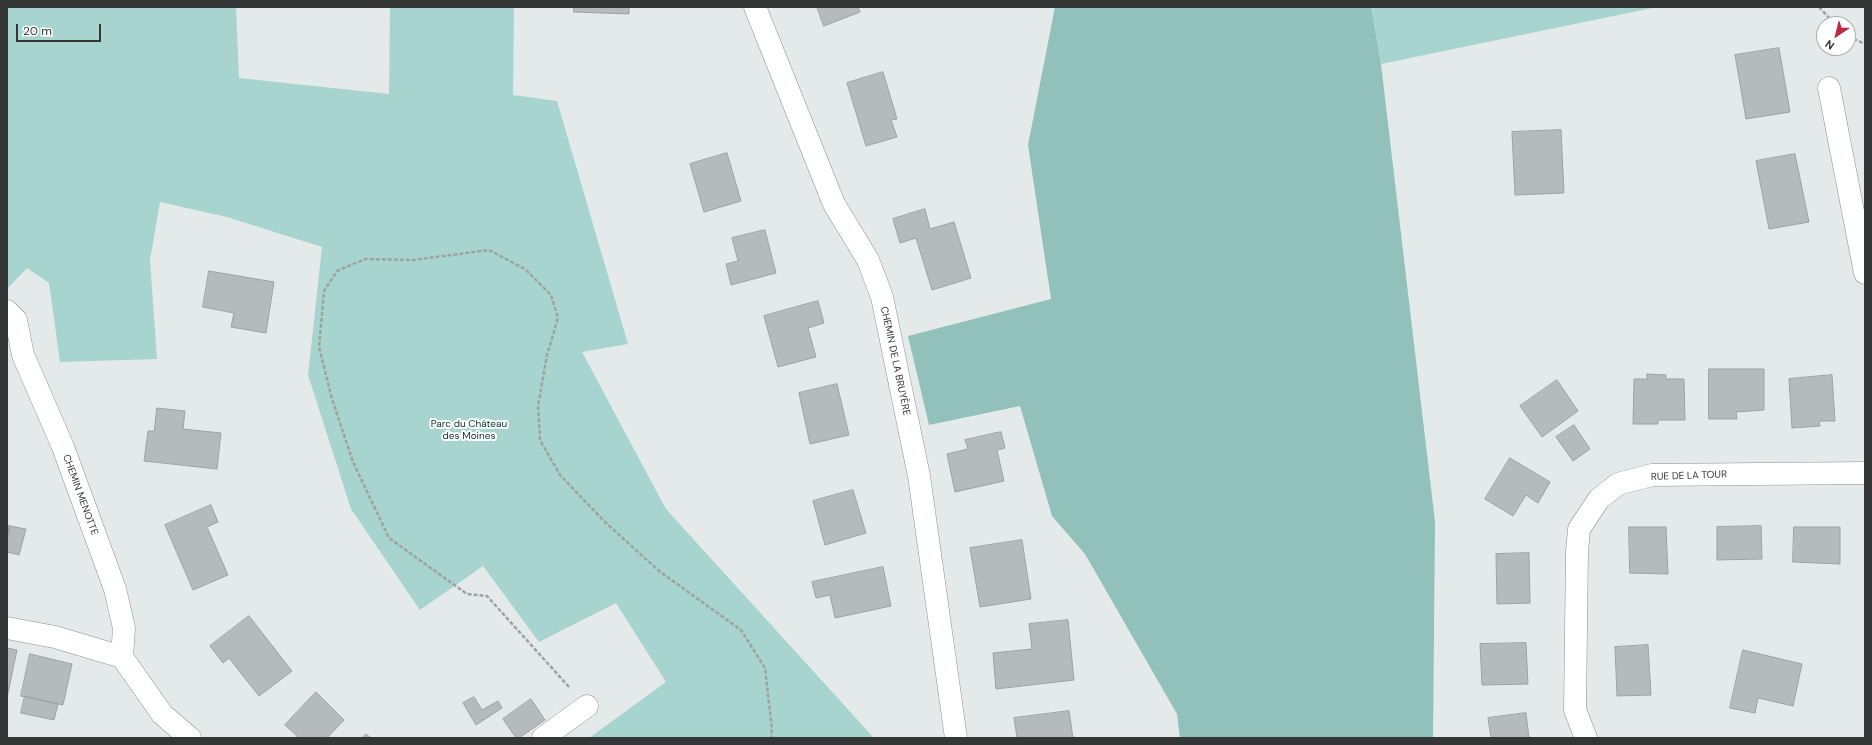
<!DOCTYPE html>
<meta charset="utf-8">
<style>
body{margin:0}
#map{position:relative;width:1872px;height:745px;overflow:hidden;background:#e4eaea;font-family:"DM Sans",sans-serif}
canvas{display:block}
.frame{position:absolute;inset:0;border:8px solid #333635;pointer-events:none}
.north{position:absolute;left:1816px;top:16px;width:40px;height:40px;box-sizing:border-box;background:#fff;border:1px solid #adafae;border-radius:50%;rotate:215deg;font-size:11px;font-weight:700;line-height:16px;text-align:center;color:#333635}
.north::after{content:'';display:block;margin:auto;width:14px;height:18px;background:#bc2b45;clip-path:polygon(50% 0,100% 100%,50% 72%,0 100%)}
.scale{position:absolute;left:16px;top:24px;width:85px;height:18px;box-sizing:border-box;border:2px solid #333635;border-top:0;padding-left:5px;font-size:12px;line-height:14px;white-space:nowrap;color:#333635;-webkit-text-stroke:3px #fff;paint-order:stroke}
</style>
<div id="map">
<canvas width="1872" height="745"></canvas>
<div class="frame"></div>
<div class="north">N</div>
<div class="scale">20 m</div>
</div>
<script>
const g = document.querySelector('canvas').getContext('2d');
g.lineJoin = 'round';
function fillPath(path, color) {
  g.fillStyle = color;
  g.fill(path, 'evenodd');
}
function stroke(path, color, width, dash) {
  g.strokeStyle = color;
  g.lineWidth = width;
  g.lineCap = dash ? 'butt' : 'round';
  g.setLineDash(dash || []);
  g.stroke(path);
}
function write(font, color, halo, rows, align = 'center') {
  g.font = font + ' "DM Sans",sans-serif';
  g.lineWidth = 4;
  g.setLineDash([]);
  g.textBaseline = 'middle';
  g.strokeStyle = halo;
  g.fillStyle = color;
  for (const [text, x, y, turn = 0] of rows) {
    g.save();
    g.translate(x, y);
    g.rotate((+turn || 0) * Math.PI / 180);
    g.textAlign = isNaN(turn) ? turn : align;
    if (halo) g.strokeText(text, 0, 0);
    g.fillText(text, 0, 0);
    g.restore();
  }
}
fillPath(new Path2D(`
 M7 7H236L239 78 389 94 390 7H514L513 95 557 101 628 344 582 352 666 509 874 738H589L666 682 616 603 539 642 483 566 420 610 351 509 308 375 322 247 227 217 160 202 150 260 157 359 60 362 49 283 27 268 7 289Z
 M1371 7H1657L1381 64Z`), '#a7d4ce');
fillPath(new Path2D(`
 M1055 7H1371L1381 64 1435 522 1433 738H1180L1177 714 1085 554 1052 516 1020 406 929 425 908 336 1051 299 1028 145Z`), '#92c0ba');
const building = new Path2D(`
 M574 7H629V14L574 12Z
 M817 7H858L860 12 824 26Z
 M1779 48 1790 112 1746 119 1735 55Z
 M883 72 897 119 891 120 897 137 866 146 847 83Z
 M1561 130 1564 193 1515 195 1512 132Z
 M727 153 741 201 704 212 690 164Z
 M1795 154 1809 222 1769 229 1756 161Z
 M925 209 930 229 954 222 971 278 932 290 916 238 900 243 893 219Z
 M765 230 776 273 731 285 726 264 738 261 732 238Z
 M209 271 274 282 266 333 231 327 234 313 203 307Z
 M818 301 824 323 808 328 816 357 778 367 764 316Z
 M1709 369H1764V410L1736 412 1737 419H1709Z
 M1647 374 1666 375V379H1684L1685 420H1658V424H1633L1634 379H1647Z
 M1832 375 1835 421H1819L1820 426 1792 428 1789 379Z
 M1557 380 1578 411 1542 437 1520 406Z
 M837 384 849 435 810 444 799 393Z
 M157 408 185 411 183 429 221 433 217 469 144 461 148 431H154Z
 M1574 425 1590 449 1573 461 1556 437Z
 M1001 432 1005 448 997 450 1004 481 955 492 947 454 968 449 965 440Z
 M1510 458 1550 482 1538 503 1526 495 1513 516 1485 499Z
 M853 490 866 533 825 545 813 501Z
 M211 505 218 522 207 527 228 575 193 590 165 525Z
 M7 525 10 526 7 539Z
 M10 526 26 529 19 555 7 552V539Z
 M1761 526 1762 559 1717 560V527Z
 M1629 527H1666L1668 574 1630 573Z
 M1794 527H1840V564L1793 562Z
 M1022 540 1031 599 980 607 970 548Z
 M1529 553 1530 603 1497 604 1496 554Z
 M883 567 891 606 835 618 830 595 816 598 812 582Z
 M249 616 292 671 259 696 229 658 223 663 210 646Z
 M1068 620 1074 680 996 689 993 653 1032 649 1029 624Z
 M1526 643 1528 684 1482 685 1480 644Z
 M1648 645 1651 695 1617 696 1615 647Z
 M7 648 17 650 7 698Z
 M1743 650 1802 664 1793 706 1758 698 1755 713 1730 708Z
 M30 654 72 664 63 705 21 696Z
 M316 692 344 720 327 738H299L285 725Z
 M25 696 58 704 54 720 21 713Z
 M474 697 482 710 498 701 502 708 476 725 463 703Z
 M531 699 545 720 519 738H516L503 719Z
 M1069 711 1073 738H1017L1014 718Z
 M1526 713 1529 738H1491L1488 718Z
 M366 734 371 738H362Z`);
fillPath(building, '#b5bbba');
stroke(building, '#9da2a2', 1);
const minor = new Path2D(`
 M755 7 834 204 868 260 882 297 919 476 956 738
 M1829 88 1865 273
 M7 311 16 320 23 355 63 447 115 589 124 628 122 657
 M7 628 55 637 122 657
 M122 657 162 714 190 738
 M543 738 587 706
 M1586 738 1575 710 1577 552 1579 529 1599 499 1618 484 1652 475 1865 473`);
stroke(minor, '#8b9190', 23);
stroke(new Path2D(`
 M1819 7 1835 24
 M1848 36 1865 44
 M569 687 487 596 467 594 389 538 353 462 332 399 319 347 324 291 337 271 365 259 413 260 489 250 525 269 551 295 558 318 547 355 538 406 540 440 560 475 605 522 659 571 741 630 765 668 772 729 771 738`), '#9ea3a2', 2.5, [4, 2]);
stroke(minor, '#fff', 22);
write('10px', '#333635', '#fff', [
 ["CHEMIN DE LA BRUYÈRE",895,361,78],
 ["RUE DE LA TOUR",1689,476,-2],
 ["CHEMIN MENOTTE",80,495,70]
]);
write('10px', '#03312d', '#fff', [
 ["Parc du Château",469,424],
 ["des Moines",469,436]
]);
</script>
